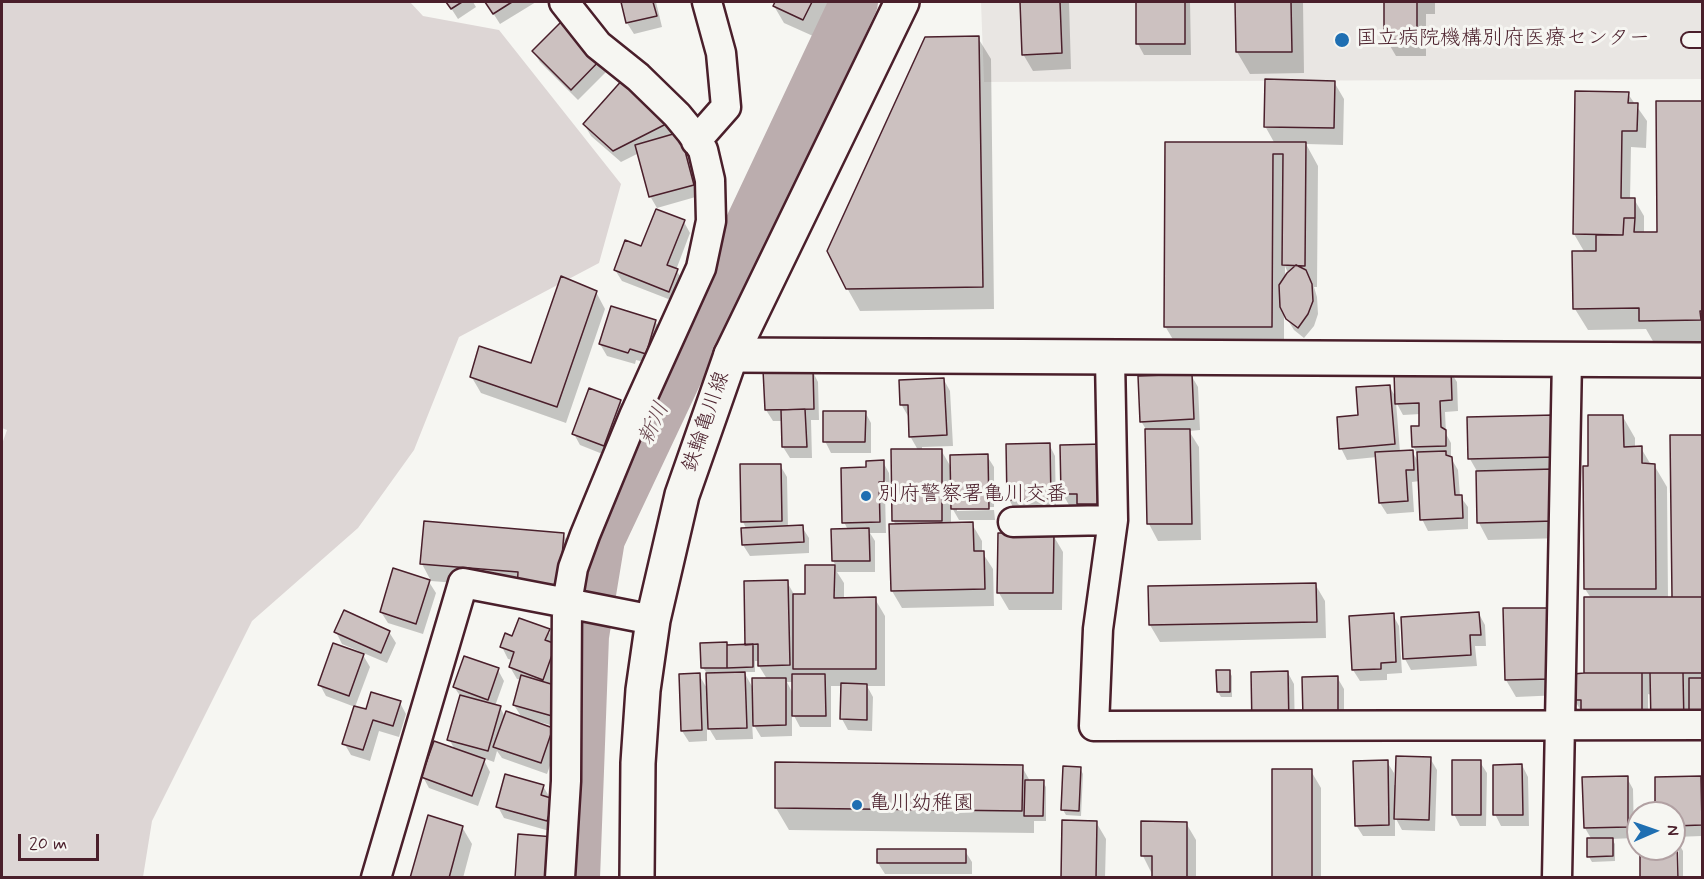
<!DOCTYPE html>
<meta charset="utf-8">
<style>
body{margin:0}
#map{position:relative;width:1704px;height:879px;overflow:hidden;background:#f6f6f2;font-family:Mynerve,sans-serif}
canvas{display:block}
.frame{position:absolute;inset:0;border:3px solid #4a1f2b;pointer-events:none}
.north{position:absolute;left:1626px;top:801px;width:60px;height:60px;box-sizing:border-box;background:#f6f6f2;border:2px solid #b1a0a2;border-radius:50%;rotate:88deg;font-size:16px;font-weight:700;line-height:24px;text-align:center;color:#4a1f2b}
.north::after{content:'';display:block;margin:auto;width:21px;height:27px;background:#1f6fb2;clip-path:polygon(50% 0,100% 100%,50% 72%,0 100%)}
.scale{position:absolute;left:18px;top:834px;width:81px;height:27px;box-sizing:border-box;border:3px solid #4a1f2b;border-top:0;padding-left:8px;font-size:18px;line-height:21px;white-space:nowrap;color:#4a1f2b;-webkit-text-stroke:4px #f6f6f2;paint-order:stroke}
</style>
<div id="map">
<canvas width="1704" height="879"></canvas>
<div class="frame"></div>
<div class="north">N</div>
<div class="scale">20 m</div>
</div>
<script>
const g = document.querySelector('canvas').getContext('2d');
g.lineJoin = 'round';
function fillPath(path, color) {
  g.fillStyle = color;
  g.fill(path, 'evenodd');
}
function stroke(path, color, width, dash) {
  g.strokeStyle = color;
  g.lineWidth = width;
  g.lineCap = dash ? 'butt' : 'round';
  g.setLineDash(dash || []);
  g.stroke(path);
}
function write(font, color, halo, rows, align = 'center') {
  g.font = font + ' Mynerve,"Klee One",sans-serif';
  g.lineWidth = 6;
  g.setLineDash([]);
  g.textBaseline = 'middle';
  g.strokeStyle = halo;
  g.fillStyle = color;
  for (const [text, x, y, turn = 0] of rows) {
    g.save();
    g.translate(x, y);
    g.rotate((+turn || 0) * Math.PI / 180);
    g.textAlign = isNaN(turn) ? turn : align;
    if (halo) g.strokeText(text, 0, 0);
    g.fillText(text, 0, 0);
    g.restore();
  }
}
fillPath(new Path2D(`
 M981 2H1702V79L984 82Z`), '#e9e6e3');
fillPath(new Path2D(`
 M2 2H410L423 16 499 30 621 184 599 263 459 337 414 450 358 528 252 621 152 821 143 877H2V444L7 430 2 428Z`), '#ddd6d5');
fillPath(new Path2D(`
 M447 2H473L476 7 458 19Z
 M486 2H536L500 24Z
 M622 2H656L662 27 634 34 627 23Z
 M776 2H829L813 36 784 23 774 6Z
 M1021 2H1069L1071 69 1033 71 1023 54Z
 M1137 2H1190L1191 55H1144L1138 44Z
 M1237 2H1303L1304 73 1250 74 1237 52Z
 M1386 2H1435V14H1426V56H1396L1386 39Z
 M566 19 610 68 578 100 540 62 533 51Z
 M978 38 991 59 994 309 860 311 847 288Z
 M1334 82 1344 99 1343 145 1306 144 1318 166 1317 287H1314L1317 297 1318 314 1314 326 1304 338 1294 330 1284 314V349L1178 348 1165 326 1275 144 1265 126ZM1285 266 1288 273 1285 279Z
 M1628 94 1647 121 1646 148 1631 147 1630 199H1634L1644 216V233H1659L1658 103H1702V342L1654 343 1646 329 1588 330 1575 309 1585 253 1574 234Z
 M671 122 686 145 699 196 657 208 650 196 639 153 621 162 591 136 584 124Z
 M684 222 690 233 676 270 684 282 676 302 622 281 615 270Z
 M596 292 605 309 566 423 481 393 471 376 532 365Z
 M655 321 661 332 652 364 636 360 635 364 607 356 600 344Z
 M812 370 818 382 819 420H811L812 458H790L783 447V421H773L766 410Z
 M1450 371 1457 382 1458 411 1445 412 1446 434 1451 443V458L1458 470 1460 496 1468 507V529L1428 531 1422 519 1420 481 1412 482 1414 512 1387 514 1380 503 1377 457 1347 460 1341 448 1360 417 1389 386 1397 399ZM1396 402 1403 415 1421 414V427L1413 446 1418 455 1419 463 1412 451 1400 452Z
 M1191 375 1198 387 1200 430 1189 431 1199 447 1201 540 1158 541 1149 524 1147 431 1141 421Z
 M944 380 950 391 953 446 922 447V450H941L952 469 987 456 994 467V507L957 508V511L994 510 995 520H959L951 506V524H972L982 541V552L993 569 994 606 902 608 892 591 891 525H896L893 520 918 450 910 436V416H908L901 404Z
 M620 401 627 412 610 457 580 445 574 434Z
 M865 412 871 423V453H831L825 441Z
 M1554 417 1564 538 1488 540 1479 523 1478 473 1470 459Z
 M1623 417 1635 438V448H1641L1651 465H1654L1667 487 1668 598H1674L1671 437 1702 436V736L1652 695 1648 694V731L1581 711 1574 699 1588 676 1591 598 1585 589 1590 468Z
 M1049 444 1055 456 1056 510 1015 511 1009 499Z
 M1062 446 1110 515H1085L1079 505H1069L1062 493Z
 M883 462 889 473 890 489 882 475 879 477 889 493 885 494 886 533H870L875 541V572H837L844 583V599H875L885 616V686H867L873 697 872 731 848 730 842 719 843 686H831V727H800L792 712V736L761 737 752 722 753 739 716 740 707 725V741L689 742 682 731 699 675 708 690 707 673 703 668 726 643 728 647 746 646 787 582 795 596H806V566H836L833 561 848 530 844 522 868 469ZM755 661H759V666L767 679 754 690 744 672H755ZM787 682H793V694Z
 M780 465 787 477 788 528 802 527 809 538V553L750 556 743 545 747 530 743 522Z
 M563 534 573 551 519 588 431 581 422 564Z
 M1053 535 1063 552 1062 610H1009L999 593Z
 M429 582 436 593 423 634 388 623 381 612Z
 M1315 584 1325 601 1326 638 1160 642 1150 625Z
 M1550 609 1561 695 1516 697 1506 680Z
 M1479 614 1485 625 1486 646H1475L1477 666 1411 670 1405 659Z
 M1393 615 1399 626 1402 673 1387 674V680L1360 681 1353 670Z
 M548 630 561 656 551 685 558 727 539 722 538 724 552 729 559 740 547 774 502 758 497 751 494 762 483 758 490 772 478 806 429 788 423 777 455 750 449 739 461 697 454 687 498 670 504 681 495 706 500 707 505 717 522 718 514 705 521 680 517 679 510 667 513 660 508 659 502 647 513 638Z
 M336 632H389L396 643 387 663 342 644Z
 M363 655 370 667 355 707 326 696 320 685Z
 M1229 671 1232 676V697H1221L1218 692Z
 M1288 673 1294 684 1295 736 1253 674Z
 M1337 677 1344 689V728L1304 678Z
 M400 703 406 714 399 737 379 731 370 761 351 755 344 743 367 711Z
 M1430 758 1437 770 1435 831 1402 830 1395 817V836H1363L1356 825 1387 762 1394 773V785H1397Z
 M1480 762 1487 773 1486 826H1460L1454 814Z
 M777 764 1022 767 1030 781 1043 782 1046 787V821H1034V833L789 830 776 808Z
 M1522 765 1528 777 1529 826H1501L1495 814Z
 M1080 768 1083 774 1081 816 1066 815 1063 810Z
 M1311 771 1321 788V878H1273Z
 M1627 778 1633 789 1634 838 1612 839 1615 844V861L1592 862 1589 857 1592 840 1585 828Z
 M1700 778 1702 783V836L1675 837 1683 851V878H1679V849H1676V878L1641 849H1674V813H1657Z
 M543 786 550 798 553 832 504 818 498 807Z
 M1096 822 1106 839 1105 878H1062Z
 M1186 823 1196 840V878H1154L1143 856Z
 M462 827 472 844 463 878H411Z
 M965 851 972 862V874H885L878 863Z`), '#0003');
stroke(new Path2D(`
 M576 878 585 636 601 539 854 2`), '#bbadae', 48);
const building = new Path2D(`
 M446 2H462L451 9Z
 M485 2H512L493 14Z
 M621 2H653L657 16 626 23Z
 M775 2H812L803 20 773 6Z
 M1020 2H1060L1062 53 1022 55Z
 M1136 2H1185V44H1136Z
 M1235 2H1291L1292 52H1236Z
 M1384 2H1417V40H1384Z
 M566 17 604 56 571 90 532 51Z
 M979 36 983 287 846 289 827 251 925 37Z
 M624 78 672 121 613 151 583 124Z
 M1265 79 1335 81 1334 128 1264 127Z
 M1575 91 1629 92 1628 103H1638L1637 131H1622L1621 198H1635V218H1624L1623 235 1573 234Z
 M1656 101H1702V311H1700L1701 320 1639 321V308L1573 309 1572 251H1596V235H1623L1624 218H1635L1634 232H1657Z
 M680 132 694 185 649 197 635 145Z
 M1165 142H1306L1305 266 1282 265 1283 154H1273L1272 327H1164Z
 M656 209 685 220 667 265 678 269 669 292 614 270 625 240 641 246Z
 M1296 265 1306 270 1312 284 1313 301 1308 314 1298 328 1286 319 1280 307 1279 285 1287 273Z
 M561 276 597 291 557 407 470 377 479 346 531 363Z
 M611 306 656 320 646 354 630 349 628 353 599 344Z
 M813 369 814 409 765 410 763 370Z
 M1451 369 1452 400 1440 401 1441 427 1446 430V446L1412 447 1411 426H1419V403L1395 404 1394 371Z
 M1192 374 1194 419 1140 422 1138 376Z
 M944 378 947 435 909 437 908 405H900L899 380Z
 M1390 385 1395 444 1339 449 1337 417 1358 415 1356 387Z
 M589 388 621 400 604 446 572 434Z
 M805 409 807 447H782L781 410Z
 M823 411H866L865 442H823Z
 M1555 415 1556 457 1468 459 1467 417Z
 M1588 415H1623L1624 447 1642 446V463L1655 464 1656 589H1584L1583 466H1588Z
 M1145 429H1190L1192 524H1147Z
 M1670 435H1702V597H1672Z
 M1050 443 1051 499 1007 500 1006 444Z
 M1104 444V504H1077V494H1061L1060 445Z
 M891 449H942V521H892Z
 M1413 450 1414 470H1406L1408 501 1379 503 1375 452Z
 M1446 451V455L1452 457 1455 495H1462L1463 518 1420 520 1417 452Z
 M988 454 989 509H951L950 455Z
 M884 460V482H879L880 522 842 523 841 468 866 467V461Z
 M740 464H781L782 521 741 522Z
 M1554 469 1555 521 1477 523 1476 471Z
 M424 521 564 533 559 592 517 589 518 572 420 564Z
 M973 522 974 551H984L985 589 891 591 889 524Z
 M803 525 804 542 742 545 741 528Z
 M869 528 870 561H832L831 529Z
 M998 533H1054L1053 593H997Z
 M805 565H835L834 598 876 597V669H793V594H805Z
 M393 568 430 580 416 624 380 612Z
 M788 580 790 665 758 666V644L745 645 744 581Z
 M1316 583 1317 622 1149 625 1148 586Z
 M1584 597H1702V673H1584Z
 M1503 608H1551L1552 679 1505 680Z
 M344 610 390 631 381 653 334 632Z
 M1479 612 1481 635H1470L1471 655 1403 659 1401 617Z
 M1394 613 1396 662 1381 663V669L1352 670 1349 616Z
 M519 618 550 629 545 640 556 644 543 680 509 667 514 652 500 647 505 633 512 636Z
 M727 642V668H701L700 643Z
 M333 643 364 654 349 696 318 685Z
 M753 644V667L727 668V645Z
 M464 656 499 668 488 700 453 687Z
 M1216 670H1230V692H1217Z
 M1288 671 1289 725 1252 726 1251 672Z
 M745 672 747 728 708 729 706 673Z
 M700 673 702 730 681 731 679 674Z
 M1584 673H1642V720L1581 717V700H1573V674Z
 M1650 673H1683L1684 725H1651Z
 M792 674H825L826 716H792Z
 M521 675 561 687 552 716 513 705Z
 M1338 676V717L1303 718 1302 677Z
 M752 678H786V725L753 726Z
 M1689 678H1702V719H1689Z
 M841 683 867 684V720L840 719Z
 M371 692 401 701 393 726 373 720 363 750 342 744 354 706 366 709Z
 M460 695 501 706 488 751 447 740Z
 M506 711 553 728 541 763 493 747Z
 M434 741 485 759 472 796 421 777Z
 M1396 756 1431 757 1429 820 1394 819Z
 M1388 760 1389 825 1355 826 1353 761Z
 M1452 760H1481V815H1452Z
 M775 762 1023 765 1022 811 775 808Z
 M1522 764 1523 815H1493V765Z
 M1063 766 1081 767 1079 811 1061 810Z
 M1272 769H1312V878H1272Z
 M505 774 544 785 541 795 554 799 547 821 496 807Z
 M1628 776V827L1584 828 1582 777Z
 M1701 776 1702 825 1674 826V813H1655V777Z
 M1025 780H1044L1043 816H1024Z
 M428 815 463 826 449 878H410Z
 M1062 820 1097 821 1096 878H1061Z
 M1141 821 1187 822V878H1152V856H1141Z
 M518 834 554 837 551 878H515Z
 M1587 838H1613V856L1587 857Z
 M1674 838H1677L1678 878H1640V849H1674Z
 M877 849H966V863H877Z`);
fillPath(building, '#ccc1c0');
stroke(building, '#4a1f2b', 1.5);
const service = new Path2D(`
 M1689 40H1702`);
const minor = new Path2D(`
 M564 2 598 45 638 77 677 115 691 132 703 150 710 180 711 221 701 268 634 416 585 535 573 568 567 603 653 620
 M696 141 726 107 721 53 707 2
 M1113 520 1098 629 1094 726 1702 725
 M1013 522 1113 520 1110 358
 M376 878 463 583 567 603 566 781 560 878
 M1557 878 1567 359`);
const tertiary = new Path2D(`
 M731 355 1702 360`);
const secondary = new Path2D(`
 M637 878 638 763 643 690 653 620 682 495 731 355 902 2`);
stroke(service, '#4a1f2b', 18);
stroke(minor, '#4a1f2b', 33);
stroke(tertiary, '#4a1f2b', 38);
stroke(secondary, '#4a1f2b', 38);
stroke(service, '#f6f6f2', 14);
stroke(minor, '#f6f6f2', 28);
stroke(tertiary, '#f6f6f2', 33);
stroke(secondary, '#f6f6f2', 33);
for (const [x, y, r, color] of [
 [1342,40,8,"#1f6fb2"],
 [866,496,6,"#1f6fb2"],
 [857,805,6,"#1f6fb2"]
]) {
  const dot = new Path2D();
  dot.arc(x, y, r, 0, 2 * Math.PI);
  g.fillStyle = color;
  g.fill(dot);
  stroke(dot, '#f6f6f2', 2);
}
write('21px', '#4a1f2b', '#f6f6f2', [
 ["国立病院機構別府医療センター",1356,40],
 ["別府警察署亀川交番",878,496],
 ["亀川幼稚園",869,805]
], 'left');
write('21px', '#4a1f2b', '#f6f6f2', [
 ["鉄輪亀川線",707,422,-71]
]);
write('italic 22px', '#6c4a52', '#f6f6f2', [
 ["新川",655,424,-65]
]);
</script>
